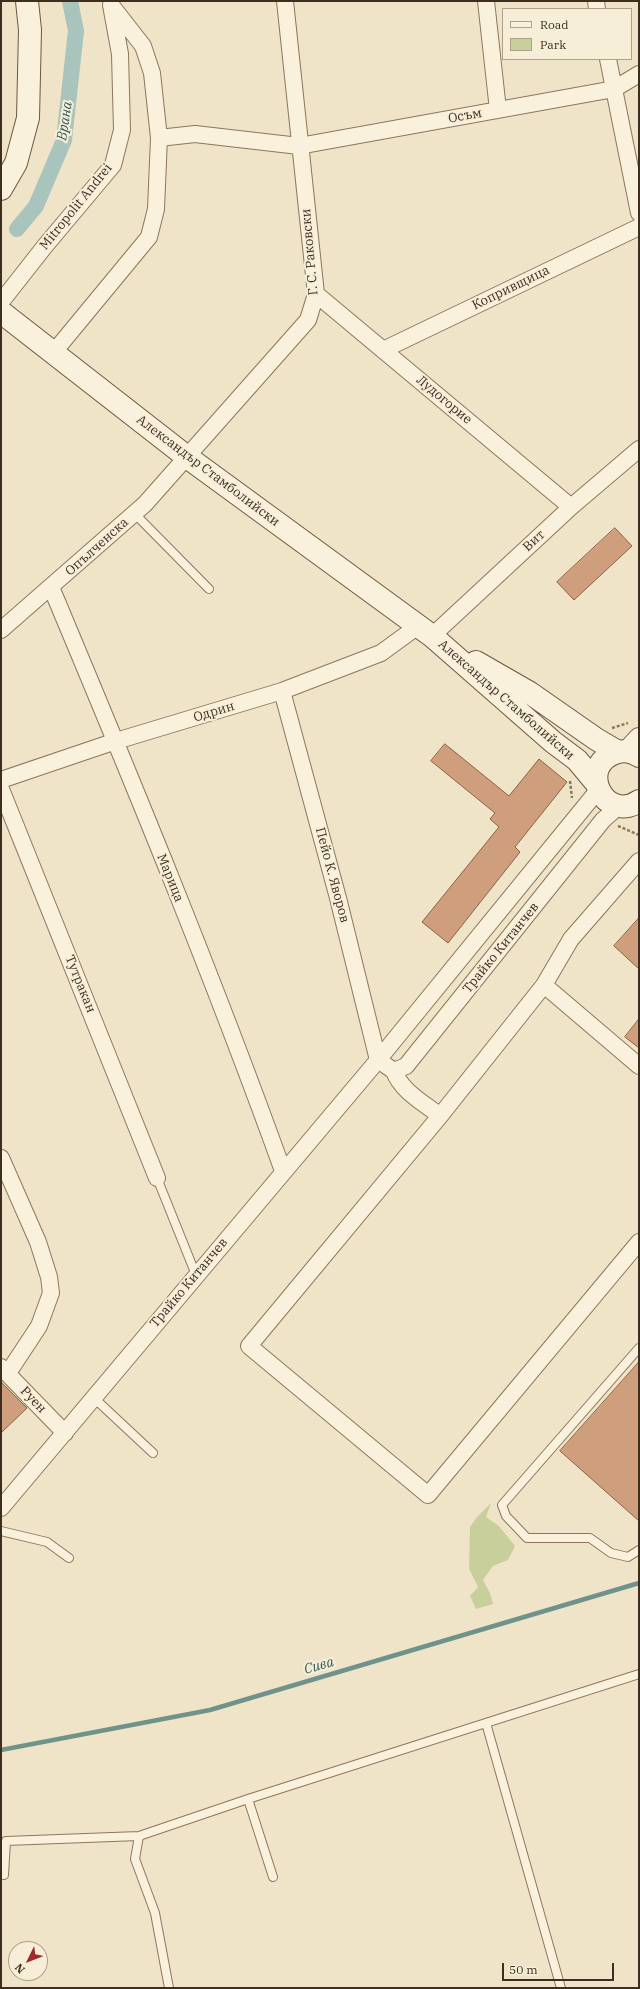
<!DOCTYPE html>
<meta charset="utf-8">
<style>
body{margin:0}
#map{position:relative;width:640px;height:1989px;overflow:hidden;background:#f0e4c8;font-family:"IBM Plex Serif",serif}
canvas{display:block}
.frame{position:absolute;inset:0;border:2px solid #3d2e20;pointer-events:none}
.legend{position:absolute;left:502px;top:8px;width:130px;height:52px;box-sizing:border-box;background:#f7eed8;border:1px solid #ada18e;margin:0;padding:5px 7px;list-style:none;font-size:12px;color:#3d2e20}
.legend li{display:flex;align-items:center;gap:8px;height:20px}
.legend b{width:20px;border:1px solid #ada18e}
.north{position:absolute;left:8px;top:1941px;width:40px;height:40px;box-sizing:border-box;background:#f7eed8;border:1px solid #ada18e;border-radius:50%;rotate:227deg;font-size:11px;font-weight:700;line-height:16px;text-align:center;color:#3d2e20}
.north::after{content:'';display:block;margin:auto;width:14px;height:18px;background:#9e2a2b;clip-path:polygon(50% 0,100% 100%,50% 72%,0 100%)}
.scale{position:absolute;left:502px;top:1963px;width:112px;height:18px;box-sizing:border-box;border:2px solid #3d2e20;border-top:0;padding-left:5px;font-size:12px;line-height:14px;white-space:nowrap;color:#3d2e20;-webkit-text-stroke:3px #f7eed8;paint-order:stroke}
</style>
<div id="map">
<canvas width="640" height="1989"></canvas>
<div class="frame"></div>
<ul class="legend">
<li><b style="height:5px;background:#faf1dc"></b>Road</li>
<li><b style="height:11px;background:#c9cf9b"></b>Park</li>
</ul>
<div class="north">N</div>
<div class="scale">50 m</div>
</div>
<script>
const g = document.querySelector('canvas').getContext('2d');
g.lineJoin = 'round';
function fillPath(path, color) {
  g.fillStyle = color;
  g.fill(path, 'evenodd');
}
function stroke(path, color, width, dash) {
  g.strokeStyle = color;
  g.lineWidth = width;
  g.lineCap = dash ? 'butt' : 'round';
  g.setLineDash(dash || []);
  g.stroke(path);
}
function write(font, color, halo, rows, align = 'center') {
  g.font = font + ' "IBM Plex Serif",serif';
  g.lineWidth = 4;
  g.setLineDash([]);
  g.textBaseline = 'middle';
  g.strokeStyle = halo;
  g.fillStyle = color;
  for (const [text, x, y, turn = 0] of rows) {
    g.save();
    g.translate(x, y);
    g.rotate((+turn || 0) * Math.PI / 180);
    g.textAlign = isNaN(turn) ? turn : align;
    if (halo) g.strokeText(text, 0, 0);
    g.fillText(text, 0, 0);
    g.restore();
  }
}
fillPath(new Path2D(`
 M491 1503 486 1517 499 1526 515 1546 508 1560 493 1566 483 1580 490 1593 493 1604 476 1609 470 1596 478 1587 469 1569 470 1527 477 1517Z`), '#c9cf9b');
stroke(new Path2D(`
 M1 1750 210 1710 639 1583`), '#6f938a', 4.5);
stroke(new Path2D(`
 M17 229 36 206 64 140 76 31 70 1`), '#a9c4bc', 16);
const building = new Path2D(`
 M615 528 632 546 574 600 557 582Z
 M445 744 509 796 539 759 567 782 515 847 520 852 448 943 422 922 499 827 490 819 495 813 431 761Z
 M639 918V969L614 946Z
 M639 1019V1048L625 1037Z
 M639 1362V1521L560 1451Z
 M1 1382 27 1408 1 1433Z`);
fillPath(building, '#cf9f7d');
stroke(building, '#8d5f41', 1);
const service = new Path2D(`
 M134 513 209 589
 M157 1178 196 1275
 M639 1348 502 1505 506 1516 527 1538H590L611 1553 628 1557 639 1550
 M93 1397 153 1453
 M1 1531 47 1542 69 1558
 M486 1723 561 1988
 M248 1799 273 1877
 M139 1836 135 1859 155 1913 169 1988
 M4 1875 6 1841 139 1836 248 1799 639 1674`);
const minor = new Path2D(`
 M486 1 498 110
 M596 1 597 9
 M608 59 639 213
 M159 138 195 134 299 146 614 89 639 74
 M316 294 571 507
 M1 302 45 246 113 165 122 130 120 54 111 5
 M383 350 639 227
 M54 352 149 237 156 209 159 138 152 73 143 46 111 5
 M51 587C132 780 212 974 283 1171
 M1 630 145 504 308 320 316 294 285 1
 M432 636 571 507 639 449
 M282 691 338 898 378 1060
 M1 780 116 741 282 691 381 653 418 626
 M1 789 157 1178
 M639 861 571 939 544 985 440 1116 249 1346 428 1495 639 1242
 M544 985 639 1066
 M378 1060 394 1071 406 1066 603 820 619 806
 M394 1071C401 1091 424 1103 440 1116
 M1 1158 38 1242 49 1277 51 1293 39 1326 8 1373
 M1 1367 65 1433
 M1 1508 378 1060 599 789`);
const tertiary = new Path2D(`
 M627 751 639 738`);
const secondary = new Path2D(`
 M1 189 16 163 28 118 30 30 27 1
 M1 312 187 457 432 636 553 742 577 760 597 784
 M476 662 530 693 596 739 618 752
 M639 756C632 751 623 750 615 753 576 767 605 824 639 801`);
stroke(service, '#8d765c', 10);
stroke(minor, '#8d765c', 18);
stroke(tertiary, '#8d765c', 22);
stroke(secondary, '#6f573f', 24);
stroke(new Path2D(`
 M612 728 628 723
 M570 781 572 798
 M618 826 639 835`), '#8d765c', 2.5, [3, 2]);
stroke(service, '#faf1dc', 8);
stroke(minor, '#faf1dc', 16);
stroke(tertiary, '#faf1dc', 20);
stroke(secondary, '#faf1dc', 22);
write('13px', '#3d2e20', '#f7eed8', [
 ["Осъм",465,116,-10],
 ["Mitropolit Andrei",76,207,-51],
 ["Г. С. Раковски",310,252,-95],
 ["Копривщица",511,288,-26],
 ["Лудогорие",444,400,40],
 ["Александър Стамболийски",208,471,37],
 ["Вит",534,541,-43],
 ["Опълченска",97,547,-42],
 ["Александър Стамболийски",506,700,41],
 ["Одрин",214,712,-17],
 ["Пейо К. Яворов",332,875,75],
 ["Марица",170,878,68],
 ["Трайко Китанчев",501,948,-51],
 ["Тутракан",80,984,68],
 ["Трайко Китанчев",189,1283,-50],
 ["Руен",33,1400,46]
]);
write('italic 14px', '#2f5d5a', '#f7eed8', [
 ["Врана",65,121,-81],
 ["Сива",319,1666,-16]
]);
</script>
